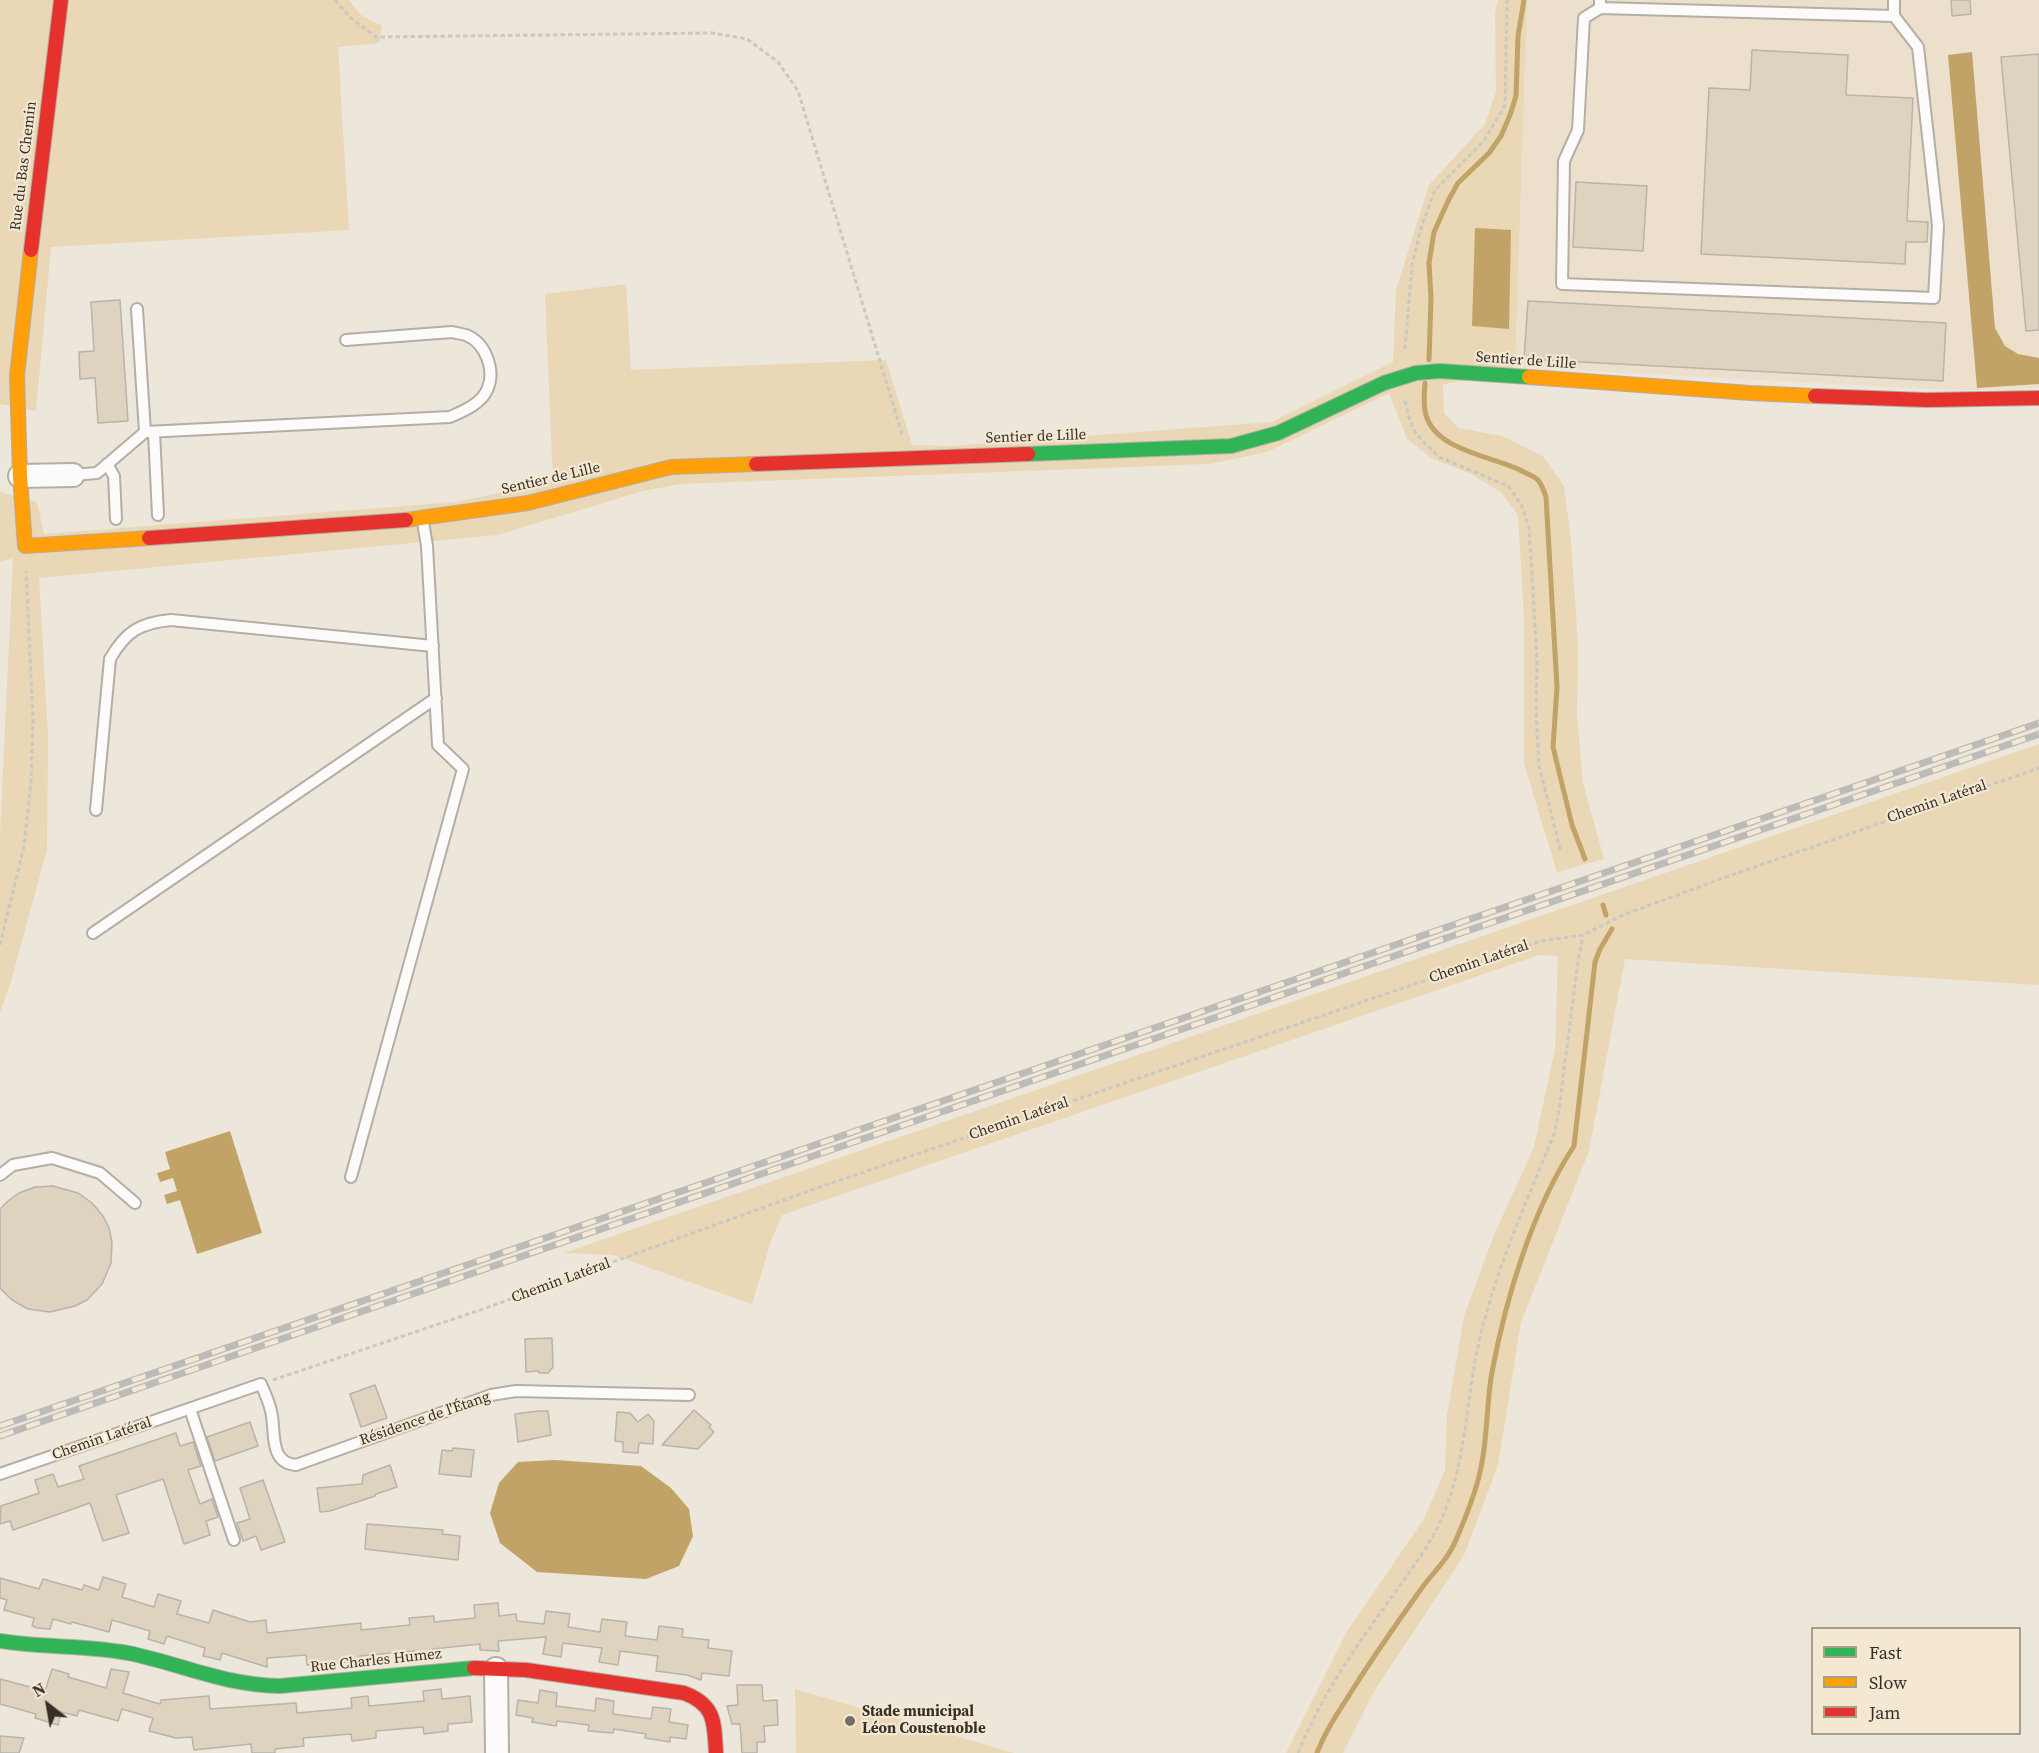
<!DOCTYPE html>
<meta charset="utf-8">
<style>
body{margin:0}
#map{position:relative;width:2039px;height:1753px;overflow:hidden;background:#ece6db;font-family:"Source Serif 4",serif}
canvas{display:block}
.legend{position:absolute;left:1811px;top:1627px;width:210px;height:108px;box-sizing:border-box;background:#f4e8d3;border:2px solid #a79e8f;margin:0;padding:8px 10px;list-style:none;font-size:18px;color:#343028}
.legend li{display:flex;align-items:center;gap:12px;height:30px}
.legend b{width:30px;border:2px solid #a79e8f}
.north{position:absolute;left:18px;top:1675px;width:60px;height:60px;-webkit-text-stroke:4px #f4e8d3;paint-order:stroke;rotate:329deg;font-size:16px;font-weight:700;line-height:24px;text-align:center;color:#343028}
.north::after{content:'';display:block;margin:auto;width:21px;height:27px;background:#343028;clip-path:polygon(50% 0,100% 100%,50% 72%,0 100%)}
</style>
<div id="map">
<canvas width="2039" height="1753"></canvas>
<ul class="legend">
<li><b style="height:8px;background:#30b455"></b>Fast</li>
<li><b style="height:8px;background:#ff9f0a"></b>Slow</li>
<li><b style="height:8px;background:#e5322d"></b>Jam</li>
</ul>
<div class="north">N</div>
</div>
<script>
const g = document.querySelector('canvas').getContext('2d');
g.lineJoin = 'round';
function fillPath(path, color) {
  g.fillStyle = color;
  g.fill(path, 'evenodd');
}
function stroke(path, color, width, dash) {
  g.strokeStyle = color;
  g.lineWidth = width;
  g.lineCap = dash ? 'butt' : 'round';
  g.setLineDash(dash || []);
  g.stroke(path);
}
function write(font, color, halo, rows, align = 'center') {
  g.font = font + ' "Source Serif 4",serif';
  g.lineWidth = 4.5;
  g.setLineDash([]);
  g.textBaseline = 'middle';
  g.strokeStyle = halo;
  g.fillStyle = color;
  for (const [text, x, y, turn = 0] of rows) {
    g.save();
    g.translate(x, y);
    g.rotate((+turn || 0) * Math.PI / 180);
    g.textAlign = isNaN(turn) ? turn : align;
    if (halo) g.strokeText(text, 0, 0);
    g.fillText(text, 0, 0);
    g.restore();
  }
}
fillPath(new Path2D(`
 M1527 0H2039V388L1950 390 1515 367Z`), '#ece0cd');
fillPath(new Path2D(`
 M0 0H349L361 15 382 26 379 43 338 47 349 230 51 247 36 411 0 404Z
 M1498 0H1527L1515 367 1443 385 1444 413 1459 428 1502 436 1543 456 1564 486 1571 539 1578 645 1577 716 1583 783 1604 859 1557 872 1524 764V617L1518 515 1501 492 1469 473 1433 459 1407 439 1389 393 1267 452 1209 464 680 484 643 491 497 535 39 578 48 735 47 850 9 988 0 1012V836L13 558 0 562V492L37 502 44 534 456 502 553 481 545 294 626 284 631 370 886 360 912 445 952 446 1272 422 1393 362 1396 290 1429 185 1485 124 1496 92 1495 13Z
 M2039 744V985L1625 959 1589 1151 1521 1322 1498 1465 1464 1555 1375 1690 1343 1753H1286L1346 1633 1424 1519 1445 1470 1447 1415 1464 1316 1494 1235 1534 1147 1555 1049 1558 956 1539 955 782 1215 771 1241 752 1304 613 1255 564 1253Z
 M795 1689 1014 1753H796Z`), '#ead7b5');
fillPath(new Path2D(`
 M1972 52 1995 328 2005 346 2018 354 2039 358V384L1977 388 1948 55Z
 M1475 228 1511 230 1509 329 1472 326Z
 M230 1131 262 1233 197 1254 180 1200 167 1204 164 1195 177 1191 173 1178 160 1182 157 1173 170 1169 165 1152Z
 M555 1460 641 1466 671 1488 689 1509 693 1536 679 1566 646 1579 537 1572 500 1543 490 1513 499 1483 518 1462Z`), '#c2a367');
stroke(new Path2D(`
 M1429 360 1431 298 1429 263 1434 232 1449 199 1458 183 1489 153 1501 136 1510 115 1516 96 1518 36 1524 0
 M1425 383C1424 394 1423 405 1426 415 1436 451 1493 456 1522 471 1527 474 1534 476 1538 480 1542 485 1544 491 1546 497L1557 687 1553 747 1572 825 1585 859
 M1603 905 1606 915
 M1317 1753C1326 1729 1341 1708 1355 1686 1375 1654 1397 1623 1419 1592 1431 1574 1448 1560 1456 1540 1465 1519 1475 1495 1480 1472 1488 1439 1486 1405 1492 1372 1506 1298 1532 1210 1574 1146L1595 962 1600 949 1612 929`), '#c2a367', 5);
const building = new Path2D(`
 M1951 0H1970L1971 14 1952 16Z
 M1752 50 1848 55 1846 95 1913 98 1907 221 1928 222 1927 242H1906L1905 264 1701 254 1709 88 1750 90Z
 M2039 54V330L2026 331 2001 57Z
 M1576 182 1647 186 1643 251 1573 247Z
 M120 300 128 421 98 423 95 378 80 379 79 352 94 351 91 302Z
 M1528 301 1946 323 1943 381 1524 359Z
 M53 1186 78 1193 92 1203 103 1216 109 1228 112 1242 111 1263 102 1284 87 1300 75 1306 50 1312 28 1309 12 1300 0 1288V1209L8 1201 19 1193 35 1187Z
 M552 1338 553 1367 548 1373H539L538 1371 526 1372 525 1339Z
 M375 1385 387 1418 361 1427 350 1394Z
 M694 1410 711 1425 709 1427 714 1432 698 1449 662 1445Z
 M538 1411H548L551 1435 518 1442 515 1414Z
 M617 1412 630 1413 638 1422 648 1414 654 1421 653 1444 639 1443 638 1453 623 1452V1442L615 1441Z
 M250 1422 258 1446 215 1461 207 1437Z
 M176 1433 180 1446 193 1442 201 1466 188 1470 200 1504 212 1499 218 1517 206 1521 210 1535 184 1544 163 1479 116 1495 129 1533 103 1541 90 1503 13 1530 10 1521 0 1524 1 1506 39 1493 35 1480 53 1474 58 1487 84 1479 79 1466Z
 M453 1448 474 1450 471 1477 439 1474 442 1450 452 1451Z
 M390 1465 397 1487 376 1494 375 1496 330 1511 320 1512 317 1488 362 1484 363 1475Z
 M263 1480 285 1542 261 1550 256 1536 243 1541 237 1523 250 1519 240 1488Z
 M367 1524 443 1530 442 1534 460 1536 458 1560 365 1549Z
 M103 1577 126 1584 122 1597 154 1607 158 1594 181 1601 177 1614 209 1623 213 1610 250 1622 266 1620 267 1633 361 1623V1630L410 1625 409 1618 434 1616V1622L475 1618 474 1605 498 1603 499 1616 516 1614 517 1621 544 1624 546 1611 570 1614 568 1627 600 1632 602 1619 627 1622 625 1636 657 1640 659 1626 683 1629 682 1637 709 1640 708 1648 732 1651 729 1676 702 1673 701 1680 687 1675 656 1671 658 1656 620 1651 618 1665 599 1662 602 1648 563 1643 561 1657 543 1654 546 1637 498 1641 499 1651 480 1650V1644L433 1649V1654L416 1656 415 1651 360 1656 361 1661 307 1665 306 1655 267 1658V1667L222 1653 220 1660 208 1657 203 1656 205 1648 167 1636 164 1644 148 1639 150 1631 112 1620 109 1632 72 1622 71 1624 53 1619 50 1629 37 1628 32 1626 34 1618 4 1610 7 1600 0 1598V1578L39 1589 43 1579 82 1590 84 1585 99 1590Z
 M52 1669 69 1674 68 1677 106 1688 111 1669 129 1672 123 1693 160 1704 161 1700 209 1696 210 1709 296 1703 297 1713 352 1708 351 1698 368 1696 369 1706 424 1701 423 1691 441 1689 442 1699 470 1696 472 1722 448 1724V1731L424 1734 423 1727 376 1731V1738L352 1741 351 1734 303 1738 304 1746 275 1749V1753H252L251 1744 194 1750 192 1737 176 1738 149 1731 153 1718 122 1709 118 1721 79 1710 77 1716 61 1712 58 1725 35 1718 36 1714 0 1704V1679L45 1691Z
 M737 1685H762L763 1701 777 1700 778 1725 764 1726 765 1742H757V1753H742L740 1724H732L727 1706 738 1705Z
 M540 1690 557 1693 556 1706 595 1711 596 1698 614 1701 613 1714 651 1719 653 1707 671 1709 669 1722 688 1725 686 1739 670 1737V1742L645 1738 646 1734 614 1729 613 1733 588 1731 589 1725 557 1721 556 1726 532 1722 533 1718 516 1715 518 1700 538 1703Z
 M0 1736 24 1738 19 1753H0Z`);
fillPath(building, '#ded3be');
stroke(building, '#b8b3ab', 1.5);
const lane = new Path2D(`
 M1600 0V8L1894 16V0
 M1600 8 1584 18 1578 130 1564 161 1562 284 1934 298 1938 226 1918 47 1894 16
 M137 309 145 432
 M154 432 158 515
 M107 464 114 476 116 519
 M73 475 97 473 145 432 450 417C463 411 481 404 487 390 496 371 486 343 466 335 462 334 456 333 452 332L346 340
 M96 810 110 659C126 631 140 623 171 620L433 646
 M93 933 436 698
 M0 1175 13 1165 52 1158 100 1173 135 1203
 M351 1177 463 769 438 745 427 546 423 522
 M190 1409 234 1540
 M0 1474 261 1384C265 1393 269 1402 271 1411 276 1430 268 1463 296 1465L491 1395 516 1391 689 1395`);
const street = new Path2D(`
 M20 476 73 475
 M496 1669 497 1753`);
const fast = new Path2D(`
 M1028 454 1231 446 1278 433 1384 383 1416 373 1440 371 1529 377
 M0 1641C42 1648 86 1645 128 1653 182 1664 223 1685 280 1686L474 1668`);
const slow = new Path2D(`
 M31 250 17 376 20 476 25 546 149 538
 M1529 377 1750 393 1815 396
 M406 520 528 503 671 467 756 464`);
const jam = new Path2D(`
 M31 250 61 0
 M1815 396 1926 400 2039 398
 M756 464 1028 454
 M149 538 406 520
 M474 1668 526 1670 684 1693C716 1705 714 1723 716 1753`);
stroke(lane, '#b3aea6', 14);
stroke(street, '#b3aea6', 26);
stroke(fast, '#b3aea6', 16);
stroke(slow, '#b3aea6', 16);
stroke(jam, '#b3aea6', 16);
stroke(new Path2D(`
 M335 0 351 18 376 37 712 33 747 39 778 62 798 91 902 434
 M1405 349 1412 265 1421 228 1435 190 1484 141 1505 105 1507 0
 M1405 401 1410 421 1416 434 1439 457 1508 486 1522 506 1529 528 1531 559 1537 659 1536 710 1539 766 1561 852
 M0 945 24 846 31 782 33 720 26 571
 M273 1380 486 1308 817 1188 1541 941 1583 935 1623 915 1723 878 2039 768
 M1298 1753C1320 1699 1352 1652 1386 1605 1407 1575 1430 1547 1444 1513 1469 1452 1466 1384 1484 1322 1501 1257 1529 1196 1554 1134L1558 1117 1578 961 1583 935`), '#cac8c4', 3, [4.5, 3]);
stroke(lane, '#fcfbfa', 10);
stroke(street, '#fcfbfa', 22);
stroke(fast, '#30b455', 14);
stroke(slow, '#ff9f0a', 14);
stroke(jam, '#e5322d', 14);
const rail = new Path2D(`
 M0 1426 2039 723
 M0 1436 2039 734`);
stroke(rail, '#bcbbb8', 7);
stroke(rail, '#f4e8d3', 4.5, [14]);
for (const [x, y, r, color] of [
 [850,1721,6,"#747067"]
]) {
  const dot = new Path2D();
  dot.arc(x, y, r, 0, 2 * Math.PI);
  g.fillStyle = color;
  g.fill(dot);
  stroke(dot, '#f4e8d3', 2);
}
write('15px', '#343028', '#f4e8d3', [
 ["Rue du Bas Chemin",24,166,-83],
 ["Sentier de Lille",1526,361,4],
 ["Sentier de Lille",1036,437,-2],
 ["Sentier de Lille",551,479,-13],
 ["Chemin Latéral",1937,802,-19],
 ["Chemin Latéral",1479,962,-19],
 ["Chemin Latéral",1019,1119,-19],
 ["Chemin Latéral",561,1281,-20],
 ["Résidence de l'Étang",425,1419,-19],
 ["Chemin Latéral",102,1439,-19],
 ["Rue Charles Humez",376,1661,-6]
]);
write('bold 15px', '#343028', '#f4e8d3', [
 ["Stade municipal",862,1712],
 ["Léon Coustenoble",862,1729]
], 'left');
</script>
